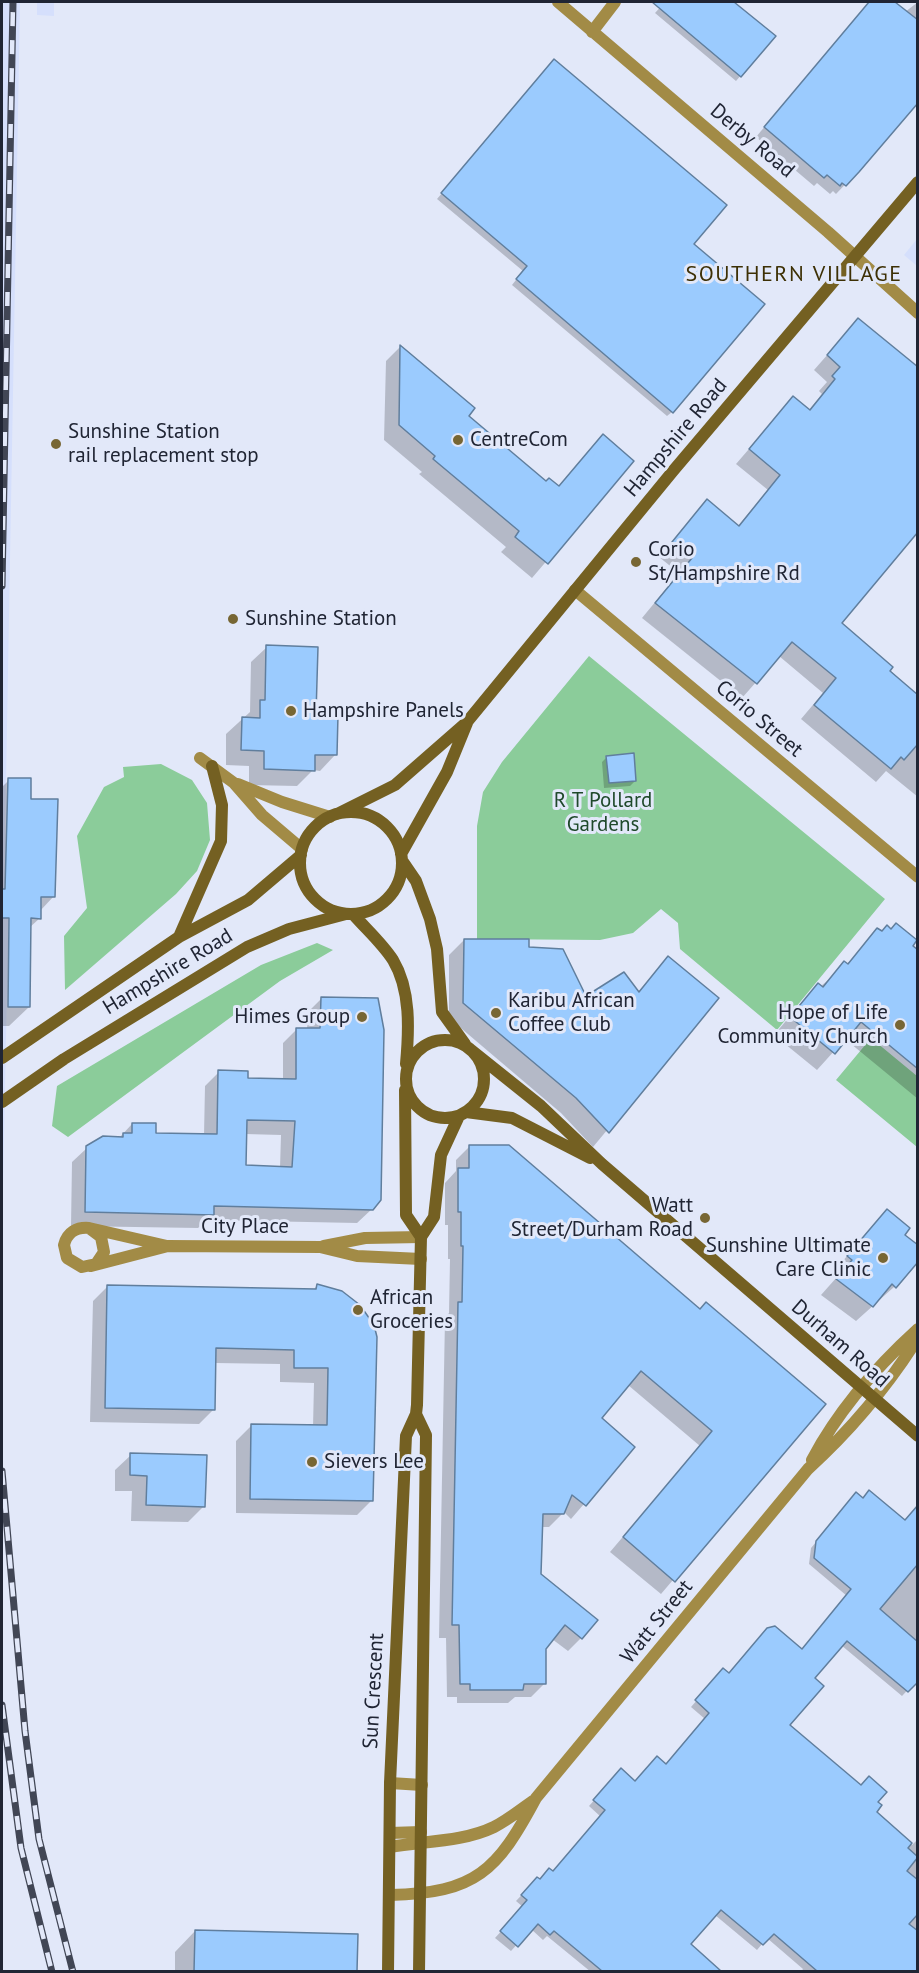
<!DOCTYPE html>
<style>
body{margin:0}
#map{position:relative;width:919px;height:1973px;overflow:hidden;background:#e2e8f9;font-family:"PT Sans",sans-serif}
canvas{display:block}
.frame{position:absolute;inset:0;border:3px solid #202534;pointer-events:none}
</style>
<div id="map">
<canvas width="919" height="1973"></canvas>
<div class="frame"></div>
</div>
<script>
const g = document.querySelector('canvas').getContext('2d');
g.lineJoin = 'round';
function fillPath(path, color) {
  g.fillStyle = color;
  g.fill(path, 'evenodd');
}
function stroke(path, color, width, dash) {
  g.strokeStyle = color;
  g.lineWidth = width;
  g.lineCap = dash ? 'butt' : 'round';
  g.setLineDash(dash || []);
  g.stroke(path);
}
function write(font, color, halo, rows, align = 'center') {
  g.font = font + ' "PT Sans",sans-serif';
  g.lineWidth = 6;
  g.setLineDash([]);
  g.textBaseline = 'middle';
  g.strokeStyle = halo;
  g.fillStyle = color;
  for (const [text, x, y, turn = 0] of rows) {
    g.save();
    g.translate(x, y);
    g.rotate((+turn || 0) * Math.PI / 180);
    g.textAlign = isNaN(turn) ? turn : align;
    if (halo) g.strokeText(text, 0, 0);
    g.fillText(text, 0, 0);
    g.restore();
  }
}
fillPath(new Path2D(`
 M2 2H20L4 894H9L3 1185Z
 M37 2H54V16L37 15Z
 M917 239 918 266H917L904 255Z`), '#d5dffc');
fillPath(new Path2D(`
 M589 656 885 899 777 1030 680 949 678 923 661 909 633 933 600 940 477 939V826L483 792 502 762Z
 M161 764 192 780 207 803 210 840 197 871 176 894 65 990 64 936 87 908 77 836 104 787 124 777 123 767Z
 M317 943 333 950 280 981 68 1137 52 1126 57 1086 261 965Z
 M871 1038 917 1076V1147L836 1080Z`), '#8bcc9a');
fillPath(new Path2D(`
 M665 2H732L774 37 736 81 655 13Z
 M869 2H892L905 12 918 2V101L858 171 836 194 833 191 830 194 817 183 814 186 756 137Z
 M549 66 692 245 672 412 667 416 512 285 523 271 437 199Z
 M858 320 840 624 918 696V797L886 771 876 782 801 719 823 693 779 656 742 698 642 618 679 573 659 557 693 516 707 501 737 527 768 490 736 464 793 398 808 411 822 394 819 391 827 382 814 370Z
 M400 347 467 416 546 483 558 487 603 436 632 461 532 578 501 552 506 547 419 474 422 472 384 440 386 361Z
 M267 647 314 715 335 755 320 771 313 770 297 786 249 785V766L226 765V734L250 712 251 662Z
 M607 757 635 781 630 786 604 788 602 762Z
 M9 780 30 800 54 896 40 911V918L29 928V1007L9 1026H2V787Z
 M894 928 918 949V1099L845 1039 817 1070 774 1035 802 1002 846 965 878 930 881 932Z
 M464 940 528 948 586 998 637 993 668 958 717 998 593 1147 561 1113 449 1018V955Z
 M322 998 372 1209 357 1223 207 1220 198 1228 71 1226 72 1162 87 1148 119 1138 132 1124 154 1134 204 1135 205 1086 219 1072 246 1079 283 1080V1043L297 1029H307L308 1012ZM245 1134 281 1135 280 1168 244 1167Z
 M470 1146 700 1310 823 1404 661 1594 610 1552 700 1446 628 1385 599 1419 633 1447 571 1519 564 1512 549 1527H541L539 1575 581 1638 568 1651 552 1639 544 1648 545 1683 531 1697H515L508 1703H457V1697H447L446 1638H439L445 1318 449 1313 450 1259H448V1225H445V1183L456 1171V1160Z
 M887 1211 917 1260 894 1287 856 1321 821 1295 837 1277 832 1273Z
 M317 1286 372 1500 357 1515 236 1513V1441L251 1426 313 1427 314 1383 280 1382V1364L215 1363 214 1409 199 1424 90 1422 93 1301 107 1287 312 1291Z
 M131 1455 204 1506 188 1522 131 1521 132 1491H115V1470Z
 M851 1500 918 1527V1679L902 1696 841 1645 812 1678 788 1725 876 1802 874 1812 912 1845 918 1839V1972H801L803 1969 767 1938 757 1950 715 1915 689 1944 719 1972H591L547 1936 543 1940 531 1929 511 1951 495 1938 523 1907 516 1901 532 1884 552 1873 601 1817 589 1806 616 1776 635 1783 666 1765 705 1719 691 1707 718 1676 729 1675 801 1650 847 1596 809 1564 811 1548Z
 M195 1931 356 1935 355 1972H175V1952Z`), '#0003');
const building = new Path2D(`
 M652 2H734L776 36 741 77Z
 M869 2H895L918 20V103L859 172 846 186 842 183 840 186 827 175 824 178 764 127Z
 M554 59 727 205 694 244 765 304 673 413 516 279 527 266 441 193Z
 M858 318 918 367V532L842 623 893 667 890 671 918 695V744L904 760 901 757 891 769 814 705 836 678 792 642 757 684 655 603 692 558 672 542 707 499 739 526 780 475 749 449 793 396 810 410 835 379 832 376 840 367 827 355Z
 M400 345 475 408 469 416 546 481 549 478 559 486 603 434 634 461 548 564 515 537 519 531 433 459 435 456 399 425Z
 M266 645 318 647 316 714 338 715 337 755H315V771L264 769V751L241 750 242 717 260 718V700H265Z
 M634 753 636 781 609 783 606 756Z
 M8 778H31V799H58L55 897H41V919L31 918 30 1007H8L9 918H2V889H5Z
 M896 923 917 940 913 946 918 950V1069L861 1022 835 1054 790 1017 818 983 823 987 844 961 848 964 877 928 882 931 887 925 891 929Z
 M464 939H529V947L563 949 586 996 624 972 639 992 668 956 719 998 609 1133 576 1098 463 1003Z
 M321 997 378 998 384 1030 381 1200 373 1210 214 1206V1215L85 1212 86 1146 103 1136 123 1137V1133H132V1123H156V1133L217 1134 218 1070 248 1071V1078L296 1079V1028H320ZM247 1120 295 1121 292 1167 246 1165Z
 M469 1145H509L700 1309 706 1302 826 1404 675 1582 623 1537 712 1431 641 1371 602 1418 635 1447 586 1506 572 1495 564 1514H543L541 1574 598 1620 582 1639 565 1625 546 1649V1684H524L523 1690H470V1684H460L459 1625H452L458 1302H462L463 1246H461V1212H458V1168H469Z
 M887 1209 910 1228 905 1235 918 1245V1262L896 1288 892 1284 873 1307 836 1279 852 1260 847 1256Z
 M317 1284 342 1291 360 1305 374 1325 377 1337 373 1501 250 1499 251 1424 327 1425 328 1368H294V1350L216 1348 215 1410 105 1408 107 1285 316 1289Z
 M130 1453 207 1455 205 1507 146 1505 147 1476 130 1475Z
 M869 1490 905 1520 918 1505V1564L880 1609 918 1642V1682L908 1692 847 1641 815 1678 824 1686 790 1725 861 1785 869 1776 887 1792 878 1802 882 1805 877 1812 912 1843 908 1848 918 1857 907 1871 918 1880V1914L909 1924 918 1931V1971H817L774 1934 763 1945 721 1910 691 1944 721 1971H602L554 1931 550 1935 538 1924 518 1947 500 1931 527 1900 521 1895 537 1877 540 1879 549 1868 553 1871 605 1810 593 1800 621 1768 635 1781 657 1756 666 1764 709 1713 695 1700 723 1668 729 1673 767 1628 775 1626 802 1649 851 1589 814 1558 816 1541 856 1492 863 1498Z
 M195 1930 358 1934 357 1971H194Z`);
fillPath(building, '#9bcbfe');
stroke(building, '#607e9d', 1.5);
stroke(new Path2D(`
 M558 2 828 232 918 313
 M592 32 615 2
 M575 590 918 877
 M200 758 234 783 262 815 302 849
 M238 784 282 802 330 817
 M89 1228 101 1237 104 1252 96 1264 82 1267 67 1258 64 1245C67 1232 77 1227 89 1228L167 1246
 M324 1246 365 1238 421 1237
 M91 1266 168 1246 320 1247 357 1256 421 1259
 M812 1460C839 1409 875 1368 918 1329
 M390 1783 422 1785
 M390 1833 421 1832
 M390 1847C424 1841 463 1842 494 1827 508 1820 520 1810 533 1801
 M390 1895C476 1893 497 1871 536 1798L808 1469C851 1430 887 1387 918 1338`), '#a28b46', 12);
stroke(new Path2D(`
 M300 863a51 51 0 1 1 102 0a51 51 0 1 1-102 0Z
 M337 814 395 785 467 722 673 471 918 182
 M401 854 447 772 467 723
 M403 862 416 881 430 919 437 949 442 1012 465 1044
 M353 914C366 929 382 943 393 960 411 990 409 1030 406 1064
 M179 937 221 841 222 805 212 766
 M406 1079a39 39 0 1 1 78 0a39 39 0 1 1-78 0Z
 M471 1050 541 1106 602 1164 918 1436
 M2 1058 179 937 248 900 301 855
 M405 1090 406 1215 421 1237
 M2 1102 64 1059 247 947 289 929 346 914
 M466 1112 512 1118 590 1158
 M416 1414 426 1435 419 1972
 M388 1972 390 1783 406 1436 416 1414 417 1405 421 1237 434 1217 441 1155 459 1116`), '#746022', 12);
const rail = new Path2D(`
 M2 586 13 2
 M2 1471 25 1731 39 1839 73 1972
 M2 1705 21 1848 52 1972`);
stroke(rail, '#414655', 7);
stroke(rail, '#e2e8f9', 4.5, [14]);
for (const [x, y, r, color] of [
 [458,440,6,"#776634"],
 [56,444,6,"#776634"],
 [636,562,6,"#776634"],
 [233,619,6,"#776634"],
 [291,711,6,"#776634"],
 [496,1013,6,"#776634"],
 [362,1017,6,"#776634"],
 [900,1025,6,"#776634"],
 [705,1218,6,"#776634"],
 [883,1258,6,"#776634"],
 [358,1310,6,"#776634"],
 [312,1462,6,"#776634"]
]) {
  const dot = new Path2D();
  dot.arc(x, y, r, 0, 2 * Math.PI);
  g.fillStyle = color;
  g.fill(dot);
  stroke(dot, '#e2e8f9', 2);
}
write('21px', '#202534', '#e2e8f9', [
 ["Derby Road",752,141,40],
 ["Hampshire Road",676,438,-50],
 ["Corio Street",759,719,40],
 ["Hampshire Road",168,972,-31],
 ["City Place",245,1227],
 ["Durham Road",840,1344,41],
 ["Watt Street",657,1622,-51],
 ["Sun Crescent",374,1691,-87]
]);
write('21px', '#202534', '#e2e8f9', [
 ["Sunshine Station",68,432],
 ["rail replacement stop",68,456],
 ["CentreCom",470,440],
 ["Corio",648,550],
 ["St/Hampshire Rd",648,574],
 ["Sunshine Station",245,619],
 ["Hampshire Panels",303,711],
 ["Karibu African",508,1001],
 ["Coffee Club",508,1025],
 ["Hope of Life",888,1013,"right"],
 ["Community Church",888,1037,"right"],
 ["Himes Group",350,1017,"right"],
 ["Watt",693,1206,"right"],
 ["Street/Durham Road",693,1230,"right"],
 ["Sunshine Ultimate",871,1246,"right"],
 ["Care Clinic",871,1270,"right"],
 ["African",370,1298],
 ["Groceries",370,1322],
 ["Sievers Lee",324,1462]
], 'left');
write('21px', '#1f492b', '#e2e8f9', [
 ["R T Pollard",603,801],
 ["Gardens",603,825]
]);
g.letterSpacing = '1.5px';
write('22px', '#3d3005', '#e2e8f9', [
 ["SOUTHERN VILLAGE",794,275]
]);
g.letterSpacing = '0px';
</script>
